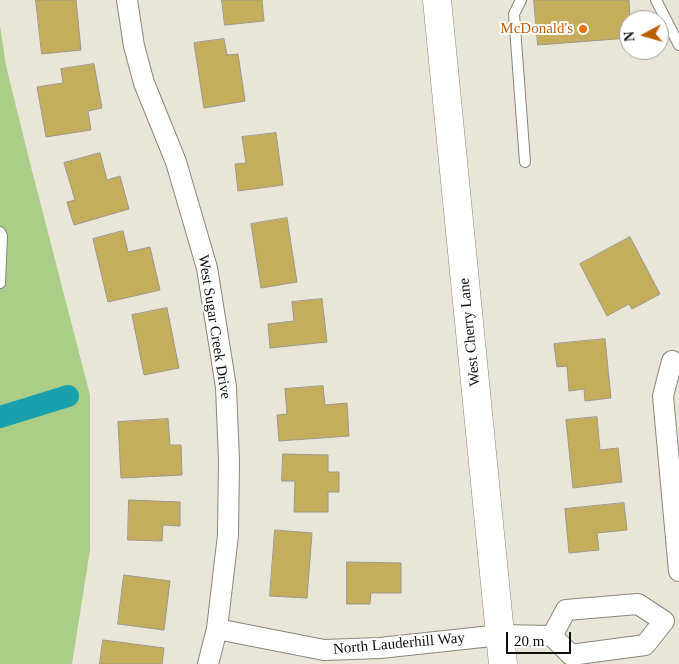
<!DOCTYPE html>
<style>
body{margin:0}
#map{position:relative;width:679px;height:664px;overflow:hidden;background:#e9e6d8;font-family:"Times New Roman",serif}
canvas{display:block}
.north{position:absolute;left:619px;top:10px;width:50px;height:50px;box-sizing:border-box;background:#fff;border:1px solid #9f9e9c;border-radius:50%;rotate:264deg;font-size:14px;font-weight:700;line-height:20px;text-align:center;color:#0e0d08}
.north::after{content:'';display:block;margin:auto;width:18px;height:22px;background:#ba6000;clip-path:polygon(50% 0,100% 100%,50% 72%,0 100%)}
.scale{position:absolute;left:506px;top:632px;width:65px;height:22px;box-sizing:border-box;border:2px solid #0e0d08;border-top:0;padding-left:6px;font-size:15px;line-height:18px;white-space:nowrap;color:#0e0d08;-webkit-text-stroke:4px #fff;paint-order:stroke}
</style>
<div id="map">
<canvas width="679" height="664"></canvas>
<div class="north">N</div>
<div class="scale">20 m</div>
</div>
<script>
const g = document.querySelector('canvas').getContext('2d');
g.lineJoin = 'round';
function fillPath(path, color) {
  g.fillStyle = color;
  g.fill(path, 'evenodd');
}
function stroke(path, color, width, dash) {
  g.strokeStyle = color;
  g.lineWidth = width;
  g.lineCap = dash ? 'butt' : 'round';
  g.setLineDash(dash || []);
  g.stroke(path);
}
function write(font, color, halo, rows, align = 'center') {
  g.font = font + ' "Times New Roman",serif';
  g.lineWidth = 4;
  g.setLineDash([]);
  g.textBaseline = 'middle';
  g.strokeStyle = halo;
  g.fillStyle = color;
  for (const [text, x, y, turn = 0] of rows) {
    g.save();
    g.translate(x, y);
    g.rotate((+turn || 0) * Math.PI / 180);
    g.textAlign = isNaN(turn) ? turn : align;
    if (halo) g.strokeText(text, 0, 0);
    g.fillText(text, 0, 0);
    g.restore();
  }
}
fillPath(new Path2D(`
 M0 25 6 66 30 163 90 395V550L72 664H0Z`), '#aacd88');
stroke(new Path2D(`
 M0 417 68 396`), '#1aa0ad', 22);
const building = new Path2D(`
 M36 0H76L81 50 42 54Z
 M222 0H262L264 21 225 25Z
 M534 0H629L630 20H629V38L538 45Z
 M224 39 227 55 238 54 245 101 204 108 194 43Z
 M94 64 102 108 88 111 91 130 46 137 37 87 63 83 61 69Z
 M276 133 283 185 238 191 235 164 246 163 242 137Z
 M100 153 107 180 120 176 129 209 74 225 67 202 75 200 64 163Z
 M287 218 297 282 261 288 251 224Z
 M123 231 128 252 150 247 160 290 108 302 93 239Z
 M630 237 660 294 632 309 629 304 607 316 580 264Z
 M322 299 327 342 270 348 268 324 294 321 292 302Z
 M167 308 179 368 144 375 132 315Z
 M605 339 611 398 585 401 584 389 569 391 567 366 557 367 554 344Z
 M323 386 325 405 347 403 349 436 279 441 277 415 287 414 285 389Z
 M597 417 600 450 618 448 622 482 573 488 566 420Z
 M168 419 170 445H181L182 475 121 478 118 422Z
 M283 454 328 455V472H339V492H328V512H294L295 481H282Z
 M129 500 180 502V526L163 525 162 541 128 540Z
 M624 503 627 530 597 533 599 550 569 553 565 509Z
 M275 530 312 533 307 598 270 596Z
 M347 562 401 563V593H371L370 604H347Z
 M124 575 170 581 164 630 118 624Z
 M103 640 164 648 162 664H100Z`);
fillPath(building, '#c4ad5b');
stroke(building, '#9c988c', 1);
const lane = new Path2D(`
 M521 0 514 14 525 162
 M656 0 679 45
 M0 232 2 236 0 283`);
const street = new Path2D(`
 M127 0 134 46 144 83 176 162 207 268 226 387 229 461 228 535 217 629 208 664
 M672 361 663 396 679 571
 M217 629 324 650 380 648 501 635 552 636 571 655 645 645 664 621 638 604 566 610 552 636`);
const secondary = new Path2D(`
 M437 0 503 664`);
stroke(lane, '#8a867a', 12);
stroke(street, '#8a867a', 22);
stroke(secondary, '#8a867a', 29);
stroke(lane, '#fff', 10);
stroke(street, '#fff', 20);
stroke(secondary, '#fff', 28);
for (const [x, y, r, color] of [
 [583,29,5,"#e8710a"]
]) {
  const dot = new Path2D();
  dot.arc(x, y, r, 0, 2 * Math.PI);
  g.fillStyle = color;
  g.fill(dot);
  stroke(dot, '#fff', 2);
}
write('15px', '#c56008', '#fff', [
 ["McDonald's",573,29]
], 'right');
write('15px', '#0e0d08', '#fff', [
 ["West Sugar Creek Drive",214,327,81],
 ["West Cherry Lane",470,332,-96],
 ["North Lauderhill Way",399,644,-5]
]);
</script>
